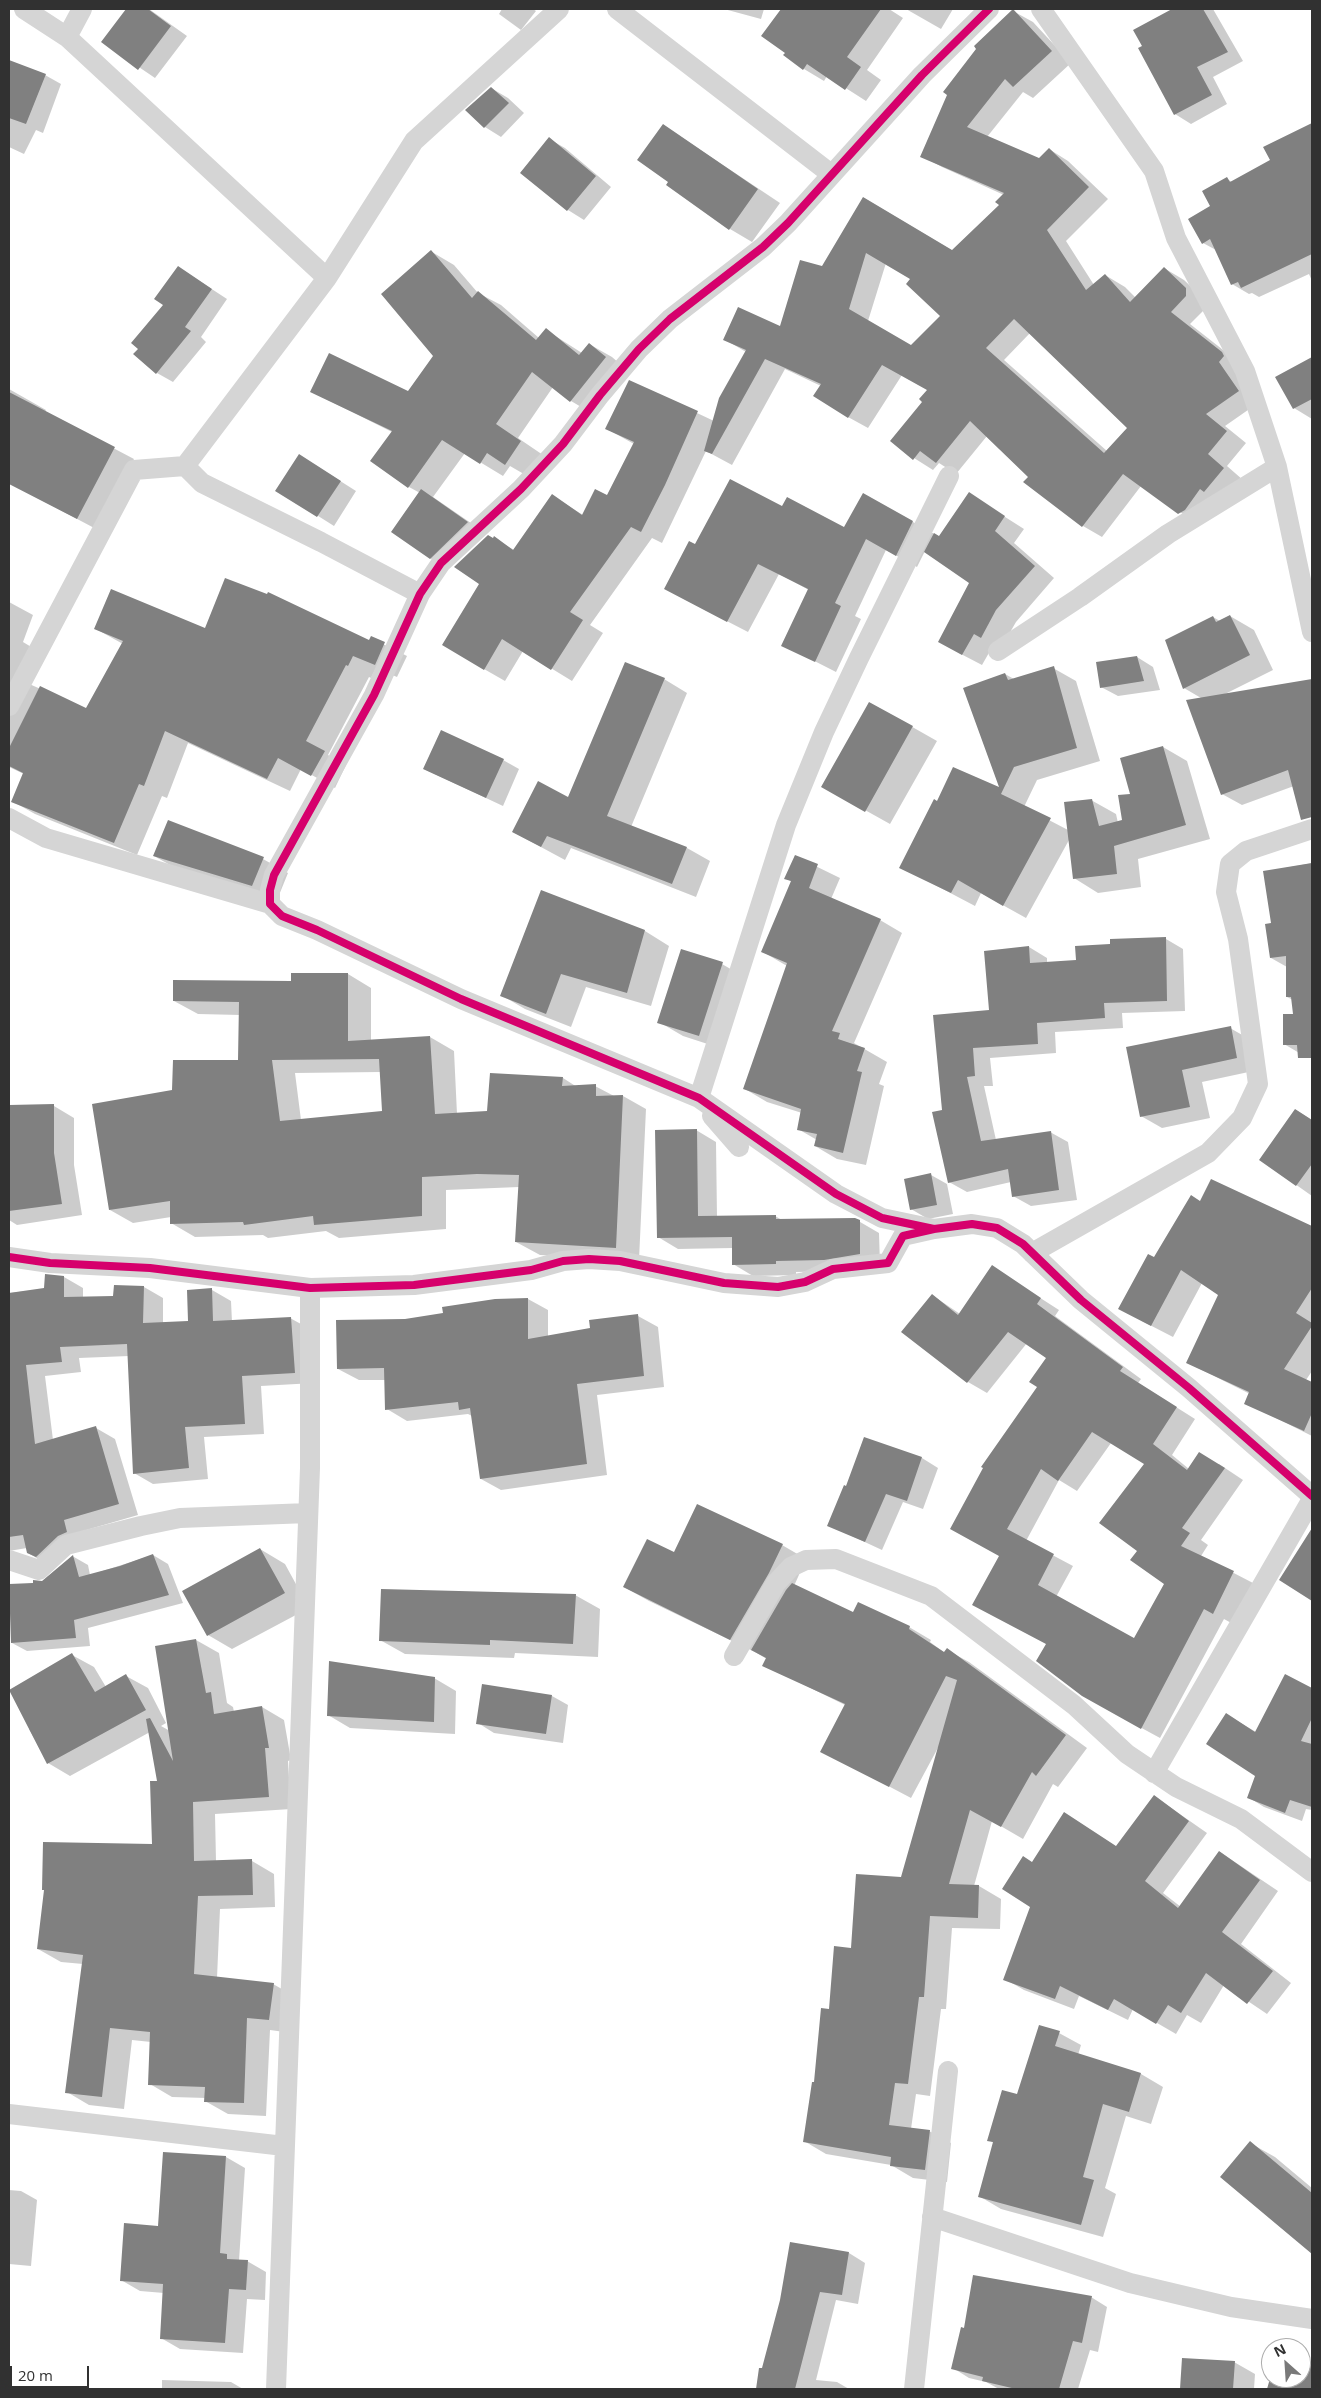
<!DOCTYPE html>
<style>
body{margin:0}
#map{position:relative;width:1321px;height:2398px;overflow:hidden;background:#fff;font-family:"Open Sans",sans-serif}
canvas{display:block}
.frame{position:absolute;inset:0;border:10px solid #313131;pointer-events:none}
.north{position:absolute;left:1261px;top:2338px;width:50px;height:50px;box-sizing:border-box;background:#fff;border:1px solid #adadad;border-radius:50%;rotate:334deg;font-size:14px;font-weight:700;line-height:20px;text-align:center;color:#313131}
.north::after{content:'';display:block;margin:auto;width:18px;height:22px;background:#797979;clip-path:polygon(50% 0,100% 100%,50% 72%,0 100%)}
.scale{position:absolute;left:10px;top:2366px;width:79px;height:22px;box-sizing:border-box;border:2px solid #313131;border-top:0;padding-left:6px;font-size:15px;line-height:18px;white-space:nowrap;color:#313131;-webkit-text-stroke:4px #fff;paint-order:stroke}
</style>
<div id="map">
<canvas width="1321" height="2398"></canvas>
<div class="frame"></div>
<div class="north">N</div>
<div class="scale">20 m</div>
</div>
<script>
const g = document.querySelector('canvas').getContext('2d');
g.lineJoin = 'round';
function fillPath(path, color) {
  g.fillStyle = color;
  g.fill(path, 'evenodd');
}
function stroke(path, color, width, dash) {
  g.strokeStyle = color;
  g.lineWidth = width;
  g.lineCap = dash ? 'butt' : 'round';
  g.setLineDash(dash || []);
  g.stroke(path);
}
fillPath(new Path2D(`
 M127 9H149L187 36 155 78 102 42Z
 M502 9H533L536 11 521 30 499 14Z
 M724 9H764L761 19Z
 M782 9H889L903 18 867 70 881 80 866 101 827 76 824 81 804 69 786 52 763 36Z
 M906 9H953L941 29Z
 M1175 9H1213L1243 61 1213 77 1227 104 1191 124 1175 114 1135 31Z
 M1013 11 1033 22 1071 63 1033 98 1023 92 987 137 1039 159 1049 149 1068 161 1108 199 1066 241 1094 285 1105 275 1125 287 1136 298 1164 268 1184 280 1206 301V308L1190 324 1241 364 1258 403 1225 426 1246 443 1227 466 1243 480 1198 524 1141 486 1102 537 1083 526 987 436 956 474 939 463 933 470 914 458 924 402 928 390 902 375 868 428 848 417 821 386 785 369 732 465 706 451 662 543 652 538 590 625 603 633 572 681 523 651 505 681 484 669 481 584 493 540 494 538 514 550 553 496 583 515 607 496 634 444 607 429 629 381 714 421 746 352 724 339 781 327 822 268 864 198 953 251 1000 205 1004 195 942 167 922 156ZM886 263 912 279 942 316 911 346 868 321ZM1030 333 1129 428 1107 451 1004 360Z
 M9 61 45 75 61 84 43 133 36 130 24 154 9 147Z
 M491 88 508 98 524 113 501 137 485 127 467 110Z
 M1312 124V281L1309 274 1259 297 1252 293 1249 294 1232 284 1216 250 1203 243 1212 206 1227 179 1232 182 1271 161 1265 148Z
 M663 125 780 203 752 242 730 229 667 185 670 181Z
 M549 139 565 148 611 187 584 220 568 210 521 172Z
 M432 252 454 265 478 293 501 305 539 338 546 330 582 353 589 344 612 357 628 371 593 414 571 401 553 387 518 438 543 455 529 477 510 466 503 476 465 453 433 497 484 532 446 567 430 558 420 493 409 487 392 432 312 392 409 393 435 355Z
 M178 267 227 299 201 337 206 342 173 382 157 373 165 305Z
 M1312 358V419L1294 408 1277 378Z
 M9 389 46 410 45 412 134 459 98 530 9 483Z
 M315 465 356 491 334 526 277 490Z
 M969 494 1024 529 1014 543 1054 578 1016 622 1001 648 994 644 982 665 959 653 971 583 925 551 917 567 886 550 855 616 861 619 836 672 783 645 809 590 779 574 748 632 686 600 696 546 783 508 845 528 864 495 940 537Z
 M9 602 33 615 23 642 43 654 27 683 86 709 123 644 96 629 206 630 369 642 371 638 407 656 397 677 376 668 371 678 369 677 328 755 346 765 335 788 301 769 290 791 188 743 167 798 162 796 137 855 35 814 12 801 24 774 9 767Z
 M1230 616 1254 630 1273 670 1225 694 1312 682V807L1297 799 1294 786 1242 805 1222 794 1201 698 1184 688 1213 617 1220 621Z
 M1137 657 1153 667 1160 690 1118 696 1101 687Z
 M1053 668 1076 681 1100 761 1037 780 1024 807 1068 830 1091 800 1116 814 1118 823 1124 821 1132 795 1163 747 1187 761 1210 839 1138 859 1141 887 1098 893 1074 878 1069 840 1026 918 981 893 975 906 901 867 938 803 1001 790 1005 674 1014 679Z
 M664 679 687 693 631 827 687 848 710 861 696 897 571 848 565 860 513 832 569 798Z
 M870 703 937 741 890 824 847 800Z
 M503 760 519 769 503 806 424 769Z
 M154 856 263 859 288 873 277 900 179 870Z
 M795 856 840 878 831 899 880 920 902 933 854 1043 887 1062 879 1084 884 1086 866 1165 837 1159 815 1146 817 1140 798 1129 802 1113 767 1102 745 1089 787 966 763 952 792 882 786 878Z
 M1312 863V1054H1301L1284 1044 1294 1015 1293 1000 1287 997V967L1271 958 1273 924 1264 872Z
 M541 892 645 931 669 946 651 1006 586 987 571 1027 525 1009 501 995Z
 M1166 939 1183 949 1185 1011 1122 1013 1123 1028 1055 1032 1056 1053 990 1058 993 1086H984L996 1140 1050 1132 1068 1142 1077 1200 1031 1206 1013 1196 1011 1182 967 1192 949 1182 934 1016 991 1011 1029 947 1047 958V963L1077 961Z
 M722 964 746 978 723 1049 683 1036 659 1022Z
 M348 974 371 988V1041L430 1037 454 1051 457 1114 489 1112 563 1078 577 1087 595 1086 614 1096H623L646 1109 639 1260 540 1255 516 1242 519 1187 446 1190V1229L339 1238 326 1231 268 1238 263 1235 195 1237 171 1223V1217L133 1223 110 1210 174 1091 239 1061 240 1015 198 1014 174 1001ZM381 1072 384 1112 301 1120 295 1073Z
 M1230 1028 1251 1040 1258 1070 1202 1082 1210 1118 1162 1128 1141 1116 1127 1048Z
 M9 1106H54L74 1118V1165L82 1215 17 1225 9 1220Z
 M1296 1110 1312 1120V1196L1261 1160Z
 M696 1130 716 1142 717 1217 775 1216 782 1220 855 1219 879 1233 880 1265 845 1271 796 1272V1275L753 1276 733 1264V1248L678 1249 658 1237Z
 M931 1175 947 1184 953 1214 928 1219 911 1209Z
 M1212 1181 1312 1228V1371L1306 1380 1312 1383V1436L1246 1403 1250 1394 1188 1363 1220 1294 1202 1283 1173 1337 1142 1321 1155 1259 1201 1203Z
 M992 1267 1059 1310 1055 1316 1141 1379 1138 1383 1195 1419 1172 1455 1189 1469 1219 1464 1243 1480 1201 1540 1208 1545 1201 1556 1253 1583 1233 1624 1224 1619 1160 1738 1103 1707 1047 1644 1000 1556 1039 1387 1048 1357 1027 1343 987 1393 968 1382 903 1332 932 1295 960 1314ZM1111 1443 1146 1464 1139 1550 1165 1583 1135 1640 1056 1597 1073 1566 1026 1541 1059 1480 1077 1491Z
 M46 1276 64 1277 83 1288V1298L115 1297V1286L144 1287 163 1298V1323L189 1322 212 1290 231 1301 232 1322 290 1318 310 1329 314 1383 261 1386 264 1434 204 1437 208 1479 153 1484 134 1473 129 1356 79 1358 81 1372 45 1376 53 1440 96 1428 115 1439 138 1515 83 1531 47 1564 28 1553 27 1548 9 1551V1293L46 1289Z
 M528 1299 548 1310V1337L591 1329 638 1316 658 1327 664 1387 597 1395 607 1475 501 1490 481 1479 472 1416 468 1414 407 1421 387 1409 386 1380H359L338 1369 406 1320Z
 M864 1438 922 1458 938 1468 923 1509 903 1502 882 1550 828 1525 847 1487Z
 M1309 1535 1312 1537V1599L1281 1579Z
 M782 1545 806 1559 794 1586 853 1614 909 1627 931 1640 930 1642 945 1653 947 1650 969 1662 1087 1748 1058 1787 1053 1784 1023 1839 992 1821 974 1886H979L1001 1899 1000 1929 952 1928 946 2009H941L930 2096 916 2094 911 2129 929 2131 951 2143 947 2182 913 2178 891 2165 826 2154 804 2141 830 2010 852 1949 902 1878 940 1744 911 1798 822 1751 845 1705 764 1665 767 1659 755 1652 649 1601 624 1587 675 1554Z
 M260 1549 285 1564 309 1608 232 1649 208 1635Z
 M153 1555 168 1564 183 1603 88 1628 90 1646 27 1651 12 1643 9 1585 41 1583 74 1557 88 1565 90 1575Z
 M575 1595 600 1609 598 1657 515 1653 514 1658 405 1654 380 1640Z
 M196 1640 219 1653 227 1703 233 1707 234 1712 262 1707 284 1720 291 1760 288 1761 291 1809 215 1814 216 1861H252L274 1874 275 1907 220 1909 217 1978 273 1984 296 1997 292 2033 270 2030 266 2116 228 2114 205 2101 206 2098 172 2097 150 2084 151 2042 132 2040 124 2109 89 2105 67 2092 83 1964 61 1962 38 1949 153 1845 158 1782 150 1732 70 1776 48 1763 29 1729 72 1655 94 1667 106 1687 126 1676 148 1688 166 1723 161 1726 170 1731Z
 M1286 1675 1312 1689V1810L1306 1809 1302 1821 1264 1807 1248 1797 1257 1775 1227 1715 1256 1732Z
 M434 1678 456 1691 455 1734 350 1728 328 1715Z
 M552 1696 568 1705 563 1743 494 1733 478 1723Z
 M1154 1796 1207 1833 1163 1893 1181 1907 1220 1852 1278 1891 1241 1944 1291 1983 1267 2014 1224 1985 1201 2023 1187 2015 1176 2034 1133 2009 1128 2020 1079 1996 1074 2009 1024 1990 1005 1979 1032 1906V1863L1117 1847Z
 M1059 2033 1081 2045 1078 2055 1141 2074 1163 2087 1151 2124 1126 2116 1105 2188 1116 2194 1103 2237 1001 2209 979 2196 994 2143 989 2140Z
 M1250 2143 1275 2157 1312 2188V2250L1306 2247Z
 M226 2157 245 2168 239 2261H247L266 2272 265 2300 247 2299 243 2353 180 2349 161 2338 164 2293 140 2291 121 2280Z
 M9 2190 21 2191 37 2200 31 2266 9 2264Z
 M791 2244 849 2253 865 2263 858 2304 836 2300 816 2380 837 2382 849 2389H757L760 2369 763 2370 781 2300Z
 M1091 2297 1107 2307 1098 2352 1090 2350 1078 2389H999L986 2382 969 2378 953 2368Z
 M1183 2359 1234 2362 1255 2374 1254 2389H1181Z
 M1301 2365 1312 2367V2389H1269L1272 2378H1301Z
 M162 2380 231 2382 243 2389H162Z`), '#0003');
fillPath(new Path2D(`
 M126 9H148L171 26 138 70 101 42Z
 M781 9H881L847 57 861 67 845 90 807 64 803 70 783 55 785 53 761 36Z
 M1013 9 1052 51 1013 87 1005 79 967 127 1039 158 1049 148 1089 187 1047 230 1086 290 1105 274 1130 302 1164 267 1186 288V296L1171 312 1222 352 1224 356 1219 362 1239 391 1206 414 1227 431 1208 454 1224 468 1204 492 1200 489 1185 510 1178 514 1123 474 1082 527 1023 482 1028 477 970 421 936 463 920 451 913 460 890 441 922 402 919 399 927 390 882 365 848 418 813 396 821 384 765 359 712 454 704 451 719 398 746 350 723 340 738 307 780 326 800 260 822 266 863 197 952 250 999 205 995 202 1004 193 920 157 947 95 943 92 976 49 974 46ZM866 253 910 279 906 284 940 316 911 345 849 309ZM1014 319 1127 428 1104 453 986 348Z
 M1172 9H1203L1228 52 1197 67 1212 95 1174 115 1138 48 1142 46 1133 30Z
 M9 60 46 74 26 124 9 118Z
 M491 87 509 103 484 128 465 110Z
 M1312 123V254L1241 288 1238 282 1231 285 1210 239 1202 244 1188 219 1210 206 1202 191 1227 177 1230 182 1270 160 1263 147Z
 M663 124 758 189 729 230 666 185 668 182 637 160Z
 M549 137 596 176 567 211 520 173Z
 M431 250 472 298 478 291 536 340 546 328 579 355 589 343 606 357 570 402 532 372 496 424 521 441 505 465 487 453 480 464 442 440 408 488 370 461 392 431 310 392 329 353 408 391 433 356 381 294Z
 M178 266 212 289 185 327 191 331 156 374 133 354 138 349 131 343 163 305 154 299Z
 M1312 357V399L1293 409 1275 377Z
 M629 380 698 411 665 485 641 532 631 527 570 612 583 620 551 670 502 639 484 670 442 645 479 584 454 567 488 535 493 538 494 536 513 550 552 494 582 515 595 489 607 495 634 442 605 429Z
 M9 392 115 447 77 519 9 484Z
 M299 454 341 481 317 517 275 491Z
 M730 479 782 506 787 497 844 527 863 493 913 521 896 556 866 539 835 603 841 606 815 662 781 646 808 589 758 564 727 622 664 589 689 541 695 544Z
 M421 489 468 522 430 559 391 532Z
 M969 492 1005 516 995 531 1035 566 996 610 981 638 974 634 962 655 938 642 969 583 924 552 934 533 939 536Z
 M225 578 267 594 268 592 369 640 371 636 385 642 375 665 353 656 348 666 346 665 306 741 325 751 311 776 278 758 267 779 165 731 144 786 139 784 114 843 11 802 23 773 9 766V748L40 686 86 708 123 641 94 629 111 589 205 628Z
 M1230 615 1250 655 1183 689 1165 640 1213 616 1216 622Z
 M1137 656 1144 681 1100 688 1096 662Z
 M625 662 665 678 607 816 687 847 672 884 547 836 541 847 512 832 538 781 568 797Z
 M1054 666 1077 748 1014 767 1001 794 1051 818 1003 906 958 880 951 893 899 868 934 799 937 801 953 767 999 787 963 688 1005 673 1008 680Z
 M1312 679V817L1301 820 1288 770 1221 795 1186 700Z
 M869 702 913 726 865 812 821 787Z
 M441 730 504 759 486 798 423 769Z
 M1163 746 1186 825 1114 846 1117 874 1073 879 1064 802 1092 799 1099 826 1122 820 1118 795 1130 794 1120 758Z
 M168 820 264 857 252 886 153 856Z
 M795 855 818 864 809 888 881 919 832 1031 840 1033 838 1039 865 1048 857 1071 862 1072 843 1153 814 1146 817 1134 797 1130 801 1109 743 1089 787 963 761 952 791 881 784 879Z
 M1312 863V1058H1298L1297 1045H1283V1014H1293L1291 997H1286V956L1270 958 1265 924 1271 923 1263 871Z
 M541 890 645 930 627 993 561 974 546 1014 500 996Z
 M1166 937 1167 1001 1104 1003 1105 1018 1037 1023 1038 1044 973 1048 975 1076 967 1077 981 1141 1051 1131 1059 1190 1012 1197 1008 1169 948 1183 932 1112 942 1110 933 1015 989 1010 984 951 1029 946 1030 963 1076 960 1075 946 1110 944V939Z
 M681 949 723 962 699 1036 657 1023Z
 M291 973H348V1041L430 1036 435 1114 487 1111 490 1073 563 1077 562 1086 596 1084V1096L623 1095 616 1248 515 1242 519 1175 477 1174 422 1177V1216L314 1225 313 1216 244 1225 243 1222 170 1224V1201L109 1210 92 1104 172 1090 173 1060H238L239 1002 173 1001V980L291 981ZM379 1059 382 1111 280 1121 272 1060Z
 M1231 1026 1237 1058 1182 1070 1190 1107 1140 1117 1126 1047Z
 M54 1104V1153L62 1204 9 1211V1105Z
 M1295 1109 1312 1120V1164L1296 1186 1259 1160Z
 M697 1129 698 1216 776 1215V1219L855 1218 860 1220V1254L824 1260 776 1261V1264L732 1265V1237L657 1238 655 1130Z
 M931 1173 937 1205 910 1210 904 1179Z
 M1211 1179 1312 1226V1288L1296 1313 1312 1323V1326L1284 1369 1312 1382V1413L1304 1431 1244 1404 1249 1392 1186 1363 1218 1295 1181 1270 1151 1326 1118 1309 1148 1254 1154 1257 1191 1195 1200 1201Z
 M992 1265 1041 1298 1037 1304 1123 1367 1120 1371 1177 1407 1153 1444 1187 1470 1199 1452 1225 1468 1182 1528 1190 1533 1181 1546 1234 1571 1213 1614 1204 1609 1141 1729 1082 1696 1036 1661 1046 1644 972 1605 999 1556 950 1529 983 1468 981 1467 1037 1387 1029 1382 1046 1358 1008 1332 967 1383 901 1332 932 1294 958 1315ZM1092 1432 1144 1464 1099 1523 1137 1551 1130 1560 1164 1584 1134 1638 1038 1585 1054 1554 1007 1529 1041 1469 1058 1481Z
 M45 1274 64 1276V1297L113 1296 114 1285 144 1286 143 1323 188 1321 187 1290 212 1288 213 1321 291 1317 295 1373 242 1376 245 1424 185 1427 189 1468 133 1474 127 1344 60 1347 62 1362 26 1365 35 1444 96 1426 119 1504 64 1520 67 1532 58 1536 36 1557 27 1553 23 1535 9 1537V1293L44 1288Z
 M528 1298V1339L590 1328 589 1320 638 1314 644 1376 577 1384 587 1464 480 1479 470 1408 459 1410 458 1402 385 1410 384 1368 337 1369 336 1320 405 1319 443 1313 442 1307 495 1299Z
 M864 1437 922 1457 907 1501 886 1494 865 1542 827 1526 844 1485 846 1486Z
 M697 1504 783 1544 769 1573 730 1640 623 1587 647 1539 674 1552Z
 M1312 1528V1601L1279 1580Z
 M260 1548 285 1593 207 1636 182 1591Z
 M153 1554 169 1595 74 1620 76 1638 11 1643 9 1584 33 1583V1580L42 1581 73 1555 79 1577 120 1566Z
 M792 1583 853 1612 858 1602 910 1626 909 1629 944 1652 947 1648 1066 1735 1036 1776 1032 1772 1001 1827 970 1810 949 1884 979 1885 978 1918 930 1916 924 1997H919L908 2084 895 2083 889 2125 930 2130 925 2170 890 2166 891 2157 803 2142 812 2082H814L821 2008 829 2009 834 1946 851 1948 856 1874 901 1877 957 1680 946 1676 889 1787 820 1752 845 1704 762 1666 766 1658 751 1650 786 1590Z
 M381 1589 576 1594 573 1644 490 1640V1645L379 1641Z
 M196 1639 206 1693 211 1692 214 1714 262 1706 269 1748H265L269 1797 193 1802 194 1861 252 1859 253 1895 198 1896 194 1974 274 1983 269 2020 247 2018 244 2103 204 2102 205 2087 148 2085 150 2032 110 2028 102 2097 65 2093 83 1955 37 1949 44 1890H42L43 1842 152 1844 150 1781H157L146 1719 150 1718 173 1761 155 1646Z
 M72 1653 95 1692 126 1674 146 1710 47 1764 9 1690Z
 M329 1661 435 1677 434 1722 327 1716Z
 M1285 1674 1312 1688V1718L1301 1741 1312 1744V1807L1290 1800 1285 1813 1247 1798 1255 1776 1206 1744 1226 1713 1255 1732Z
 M482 1684 552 1695 546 1734 476 1724Z
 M1154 1795 1189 1821 1145 1881 1178 1908 1219 1851 1260 1880 1222 1932 1273 1971 1247 2004 1206 1973 1181 2013 1168 2005 1156 2024 1114 1999 1108 2010 1060 1986 1055 1999 1003 1980 1030 1907 1002 1889 1023 1856 1032 1862 1064 1812 1116 1846Z
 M1039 2025 1060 2031 1055 2046 1141 2073 1129 2112 1103 2104 1083 2177 1094 2180 1081 2225 978 2197 993 2142 987 2141 1002 2090 1017 2094Z
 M1250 2141 1312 2193V2254L1220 2177Z
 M163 2152 226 2156 220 2253 227 2254V2259L248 2260 246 2290 229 2289 225 2343 160 2339 163 2284 120 2281 124 2223 158 2226Z
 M790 2242 849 2252 842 2295 820 2292 795 2389H756L759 2368H762L780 2300Z
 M973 2275 1092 2296 1082 2343 1073 2341 1059 2389H1016L982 2381 983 2377 951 2369 961 2327 964 2328Z
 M1182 2358 1235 2361 1233 2389H1180Z
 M1301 2363 1312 2366V2389H1267L1271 2375V2378H1301Z`), '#808080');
stroke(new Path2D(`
 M24 9 67 37 327 278
 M617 9 831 174
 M1041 9 1154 171 1176 238 1245 371 1277 467 1312 632
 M67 37 82 9
 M185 466 202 483 321 542 420 594
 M998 651 1080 597 1168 534 1277 467
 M9 706 134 470 185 466 327 278 414 141 559 9
 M9 818 46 838 270 904
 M699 1098 786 825 824 732 859 658 949 476
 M712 1116 739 1147
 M934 1229 882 1218 836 1194 699 1098 461 999 317 930 282 916 270 904V890L274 875 374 695 420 594 441 563 521 489 563 444 600 395 639 349 670 319 763 247 788 223 922 75 989 9
 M1032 1253 1208 1153 1242 1118 1258 1084 1238 939 1226 892 1230 864 1246 851 1312 829
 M9 1257 50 1263 150 1268 310 1288 414 1285 531 1270 563 1261 589 1259 620 1261 724 1283 778 1287 805 1282 833 1269 888 1263 903 1236 934 1229 972 1224 997 1228 1023 1244 1081 1300 1189 1388 1312 1496
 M9 1560 39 1570 66 1545 141 1526 180 1518 308 1513
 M734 1656 776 1583 791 1567 806 1560 836 1559 931 1596 1074 1705 1127 1754 1176 1787 1241 1819 1312 1872
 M1154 1773 1312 1499
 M9 2114 284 2146
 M932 2217 1130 2283 1231 2307 1312 2319
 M276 2389 310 1468V1288
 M914 2389 948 2071`), '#d5d5d5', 20);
stroke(new Path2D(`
 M934 1229 882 1218 836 1194 699 1098 461 999 317 930 282 916 270 904V890L274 875 374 695 420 594 441 563 521 489 563 444 600 395 639 349 670 319 763 247 788 223 922 75 989 9
 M9 1257 50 1263 150 1268 310 1288 414 1285 531 1270 563 1261 589 1259 620 1261 724 1283 778 1287 805 1282 833 1269 888 1263 903 1236 934 1229 972 1224 997 1228 1023 1244 1081 1300 1189 1388 1312 1496`), '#d6006c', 8);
</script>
